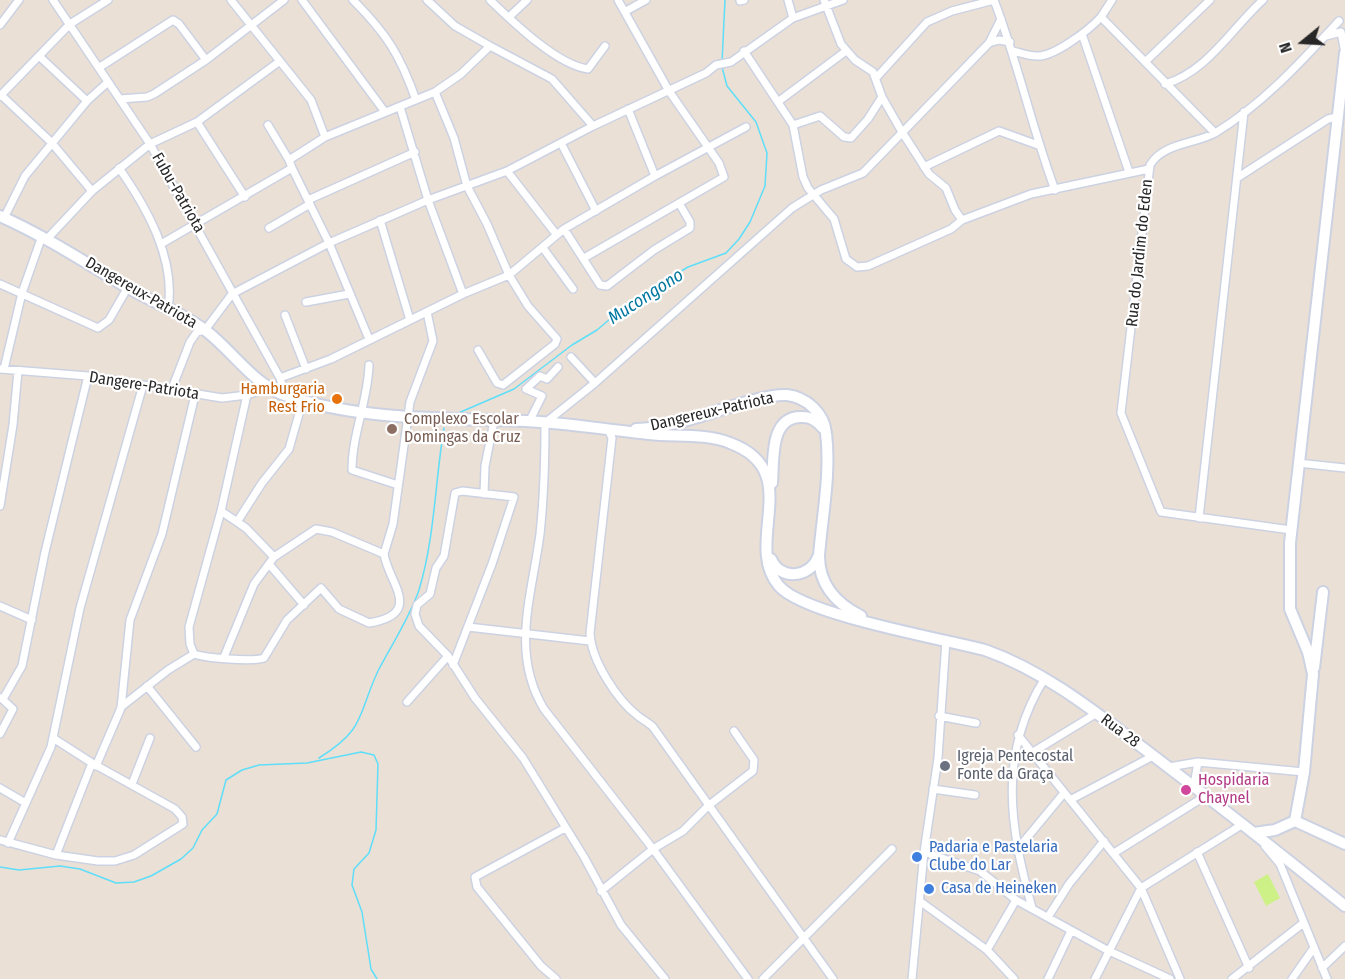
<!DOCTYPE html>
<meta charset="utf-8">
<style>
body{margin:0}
#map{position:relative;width:1345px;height:979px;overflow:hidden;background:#ebe0d6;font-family:"Fira Sans Condensed",sans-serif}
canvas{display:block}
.north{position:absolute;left:1273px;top:12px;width:60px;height:60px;-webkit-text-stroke:4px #fff;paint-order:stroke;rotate:252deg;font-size:16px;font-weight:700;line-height:24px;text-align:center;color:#272727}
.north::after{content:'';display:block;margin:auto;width:21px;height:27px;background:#272727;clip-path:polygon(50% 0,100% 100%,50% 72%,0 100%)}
</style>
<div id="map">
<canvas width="1345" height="979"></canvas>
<div class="north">N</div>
</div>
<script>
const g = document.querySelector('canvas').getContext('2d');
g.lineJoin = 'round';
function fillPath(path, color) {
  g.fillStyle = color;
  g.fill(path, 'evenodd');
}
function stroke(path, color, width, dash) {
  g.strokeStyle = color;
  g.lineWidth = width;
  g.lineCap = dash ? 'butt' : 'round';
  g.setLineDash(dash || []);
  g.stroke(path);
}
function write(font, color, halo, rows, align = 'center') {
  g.font = font + ' "Fira Sans Condensed",sans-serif';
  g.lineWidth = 4.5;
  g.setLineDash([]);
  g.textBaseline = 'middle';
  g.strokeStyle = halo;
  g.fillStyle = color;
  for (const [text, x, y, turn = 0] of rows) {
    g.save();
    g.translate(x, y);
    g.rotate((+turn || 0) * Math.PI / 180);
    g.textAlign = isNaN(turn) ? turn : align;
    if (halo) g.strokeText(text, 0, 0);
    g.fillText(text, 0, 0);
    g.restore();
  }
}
fillPath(new Path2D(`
 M1268 874 1280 898 1266 906 1254 882Z`), '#cdf187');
stroke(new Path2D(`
 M722 62 725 0
 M456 414 514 389 572 345 597 330 629 303 688 267 726 253 739 239 750 222 765 186 767 153 756 122 727 86 722 67
 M319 758C366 729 357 716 378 671 392 644 409 619 419 590 435 537 435 481 444 428
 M0 867 19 870 60 866 80 869 116 883 134 882 151 876 181 859 193 848 202 830 217 814 226 780 242 770 259 765 307 763 361 752 374 755 378 764 376 830 369 853 354 869 352 885 362 912 371 969 377 979`), '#5edef9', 1.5);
const street = new Path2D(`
 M53 0 150 144 280 378 285 395
 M231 0 311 100 325 137
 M302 0 385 112
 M353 0C387 34 400 55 416 100
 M427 0 455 26 490 46 461 74 435 92
 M490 0C513 22 557 65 588 69L605 46
 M788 0 793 18
 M824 0 841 44 855 60 873 72 882 97 902 132 929 174 946 188 955 210 962 220
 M994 0C1018 63 1032 128 1055 190
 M740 1 744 0
 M626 11 646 0
 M509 17 527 0
 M1101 17 1112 0
 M0 25 19 0
 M1082 34 1129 172
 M1326 36 1341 32 1345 53
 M989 43 1001 19
 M490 46 552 79 593 126
 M744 51 793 125 803 177 808 188 834 219 846 259 857 267 868 266 951 229 962 220 1031 194 1149 169
 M1013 51C1021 53 1029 56 1037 56 1054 57 1089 30 1101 17L1215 133
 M39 56 87 101
 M1145 62 1210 0
 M100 67 173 20 179 24 206 60
 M876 78 927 22 952 11 994 0
 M1165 84C1207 72 1232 28 1263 0
 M1 95 51 142 92 191
 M0 96 70 24 108 0
 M120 99 147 97 154 94 206 60 284 0
 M779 101 846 51
 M400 107 428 200 463 294
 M628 109 655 176
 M197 122 245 197
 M268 125 289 160
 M793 125 820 116 844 137 851 138 868 119 882 97
 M561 143 596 211
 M924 167 999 131 1038 145
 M119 168C147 208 176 259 168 309
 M292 168 329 243 369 339
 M507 171 556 234
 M1237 178 1328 119 1337 117
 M308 200 415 152
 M4 218 25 176 87 101 108 82
 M380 220 410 320
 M269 228 310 204
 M564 229 600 285 607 286 654 250 690 228V222L679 203
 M47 239 92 191 150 144 197 122 280 61
 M161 244 292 168 289 160 325 137 435 92 454 138 467 186 487 224 509 275 528 306 557 339 555 344 503 385 497 383 478 350
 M543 248 573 289
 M584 258 724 177 719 163 669 91 618 0
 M0 284 98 328 109 320 128 287
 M306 302 349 294
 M285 315 306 369
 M571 357 595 383
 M369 365C368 401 352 434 352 470L398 485
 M0 369 88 376 222 398 247 395 269 388
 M4 369 22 293 42 236
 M280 378 331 359 463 294 509 275 564 229 655 176 746 127
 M171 391 190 342 197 332 205 330 232 294 329 243 428 200 507 171 593 126 706 73 716 65 731 62 793 18 843 0
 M247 395 221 511 189 627 190 644 194 654C205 658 252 662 264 658L287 620 321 588 339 609 369 623C425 614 388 582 384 554L393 524 410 402 433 341 427 312
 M529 422 542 396 526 389 540 376 547 379 558 367
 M608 429 612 438 590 633C591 660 617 700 638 716 643 720 649 723 653 727L833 979
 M1298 463 1345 468
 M484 494 485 466 494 421
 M0 506 13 425 18 371
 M221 511 246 528 274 557 254 584 224 657
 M1199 518 1244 112
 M237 522 262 483 289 449 303 400
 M1291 530 1161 512 1121 413 1150 165C1163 143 1195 144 1215 133 1262 105 1302 61 1339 21
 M274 557 316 529 332 532 384 554
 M269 564 304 605
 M0 606 32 620
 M468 627 590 641
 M453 665 492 564 514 497 462 491 455 493 444 556 436 568 430 594 417 605 415 614 419 626 448 656 475 698 523 758 584 857 621 925 665 979
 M147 686 196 747
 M3 699 22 666 45 552 88 376
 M407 702 448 656
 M121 707 168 670 194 654
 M939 716 976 723
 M0 734 13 709 1 698
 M1018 735 1141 888 1180 979
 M1033 752 1097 713
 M96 766 121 708 130 620 162 534 195 395
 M1169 767 1198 762 1304 772
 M132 784 150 738
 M1194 785 1198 762
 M0 788 24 802
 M933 789 975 795
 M1070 800 1153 756
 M0 840 56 855 98 861H115L134 855 183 824 182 817 175 809 92 763 53 738
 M8 843 51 747 80 608 143 385
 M1265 846 1280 864 1327 979
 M1016 851 1064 793
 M924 852 980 871 1016 900 1107 950 1170 979
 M1197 852 1249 968
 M1114 853 1207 795
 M56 855 92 763
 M601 891 653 849 683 831 708 806 753 771 754 760 734 731
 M921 902 987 950 1014 979
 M1032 908C1010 827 997 754 1045 678
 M1048 917 1069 884 1104 841
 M987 950 1016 900
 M1322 968 1345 946
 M556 979 541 966 477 887 475 877 565 828
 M748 979 653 849 544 709C510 653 532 595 540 534 544 497 545 460 545 423L595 383 792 208 821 190 863 173 989 43 999 40 1010 42
 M763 979 892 849
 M912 979 924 852 938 758 946 640
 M1048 979 1071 931
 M1095 979 1141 888 1243 824
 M1232 979 1302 924
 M1292 979 1313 949`);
const secondary = new Path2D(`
 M0 216C45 236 86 263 128 288 153 302 182 313 205 330 233 351 253 385 287 396 364 421 447 418 526 421 567 423 608 430 649 434 674 437 706 433 730 443 806 471 742 543 779 586 804 615 943 639 985 650 1047 672 1099 715 1151 754 1216 803 1281 854 1345 906
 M636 429C673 428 711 412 746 402 759 399 773 394 787 395 806 397 824 413 826 433 831 473 822 517 819 556 819 585 837 604 861 616
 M772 483C774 460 769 415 803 417 811 417 818 422 823 428
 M771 559C780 581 810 578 818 557
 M1314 668 1323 592
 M1295 821 1304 772 1313 674 1308 652 1290 609V543L1345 53
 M1295 821 1345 844
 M1254 833 1275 830 1295 821`);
stroke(street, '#ccd2e2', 10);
stroke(secondary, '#ccd2e2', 14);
stroke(street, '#fff', 7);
stroke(secondary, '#fff', 10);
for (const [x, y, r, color] of [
 [337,399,6,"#e8710a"],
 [392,429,6,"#8d6e63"],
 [945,766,6,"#6b7280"],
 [1186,790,6,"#d1479c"],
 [917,857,6,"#3f7fe0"],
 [929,889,6,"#3f7fe0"]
]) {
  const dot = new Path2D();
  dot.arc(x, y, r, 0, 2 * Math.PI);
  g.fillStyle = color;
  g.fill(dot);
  stroke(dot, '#fff', 2);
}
write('16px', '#272727', '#fff', [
 ["Fubu-Patriota",178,193,60],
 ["Rua do Jardim do Eden",1140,253,-84],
 ["Dangereux-Patriota",141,293,30],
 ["Dangere-Patriota",144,386,9],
 ["Dangereux-Patriota",712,412,-13],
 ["Rua 28",1120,731,37]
]);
write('16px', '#c56008', '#fff', [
 ["Hamburgaria",325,390],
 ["Rest Frio",325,408]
], 'right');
write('16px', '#785e54', '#fff', [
 ["Complexo Escolar",404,420],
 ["Domingas da Cruz",404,438]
], 'left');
write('16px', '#5b616d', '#fff', [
 ["Igreja Pentecostal",957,757],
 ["Fonte da Graça",957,775]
], 'left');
write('16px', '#b23c85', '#fff', [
 ["Hospidaria",1198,781],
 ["Chaynel",1198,799]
], 'left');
write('16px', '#366cbe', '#fff', [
 ["Padaria e Pastelaria",929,848],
 ["Clube do Lar",929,866],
 ["Casa de Heineken",941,889]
], 'left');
write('italic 18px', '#0278a0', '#fff', [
 ["Mucongono",646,297,-33]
]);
</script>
